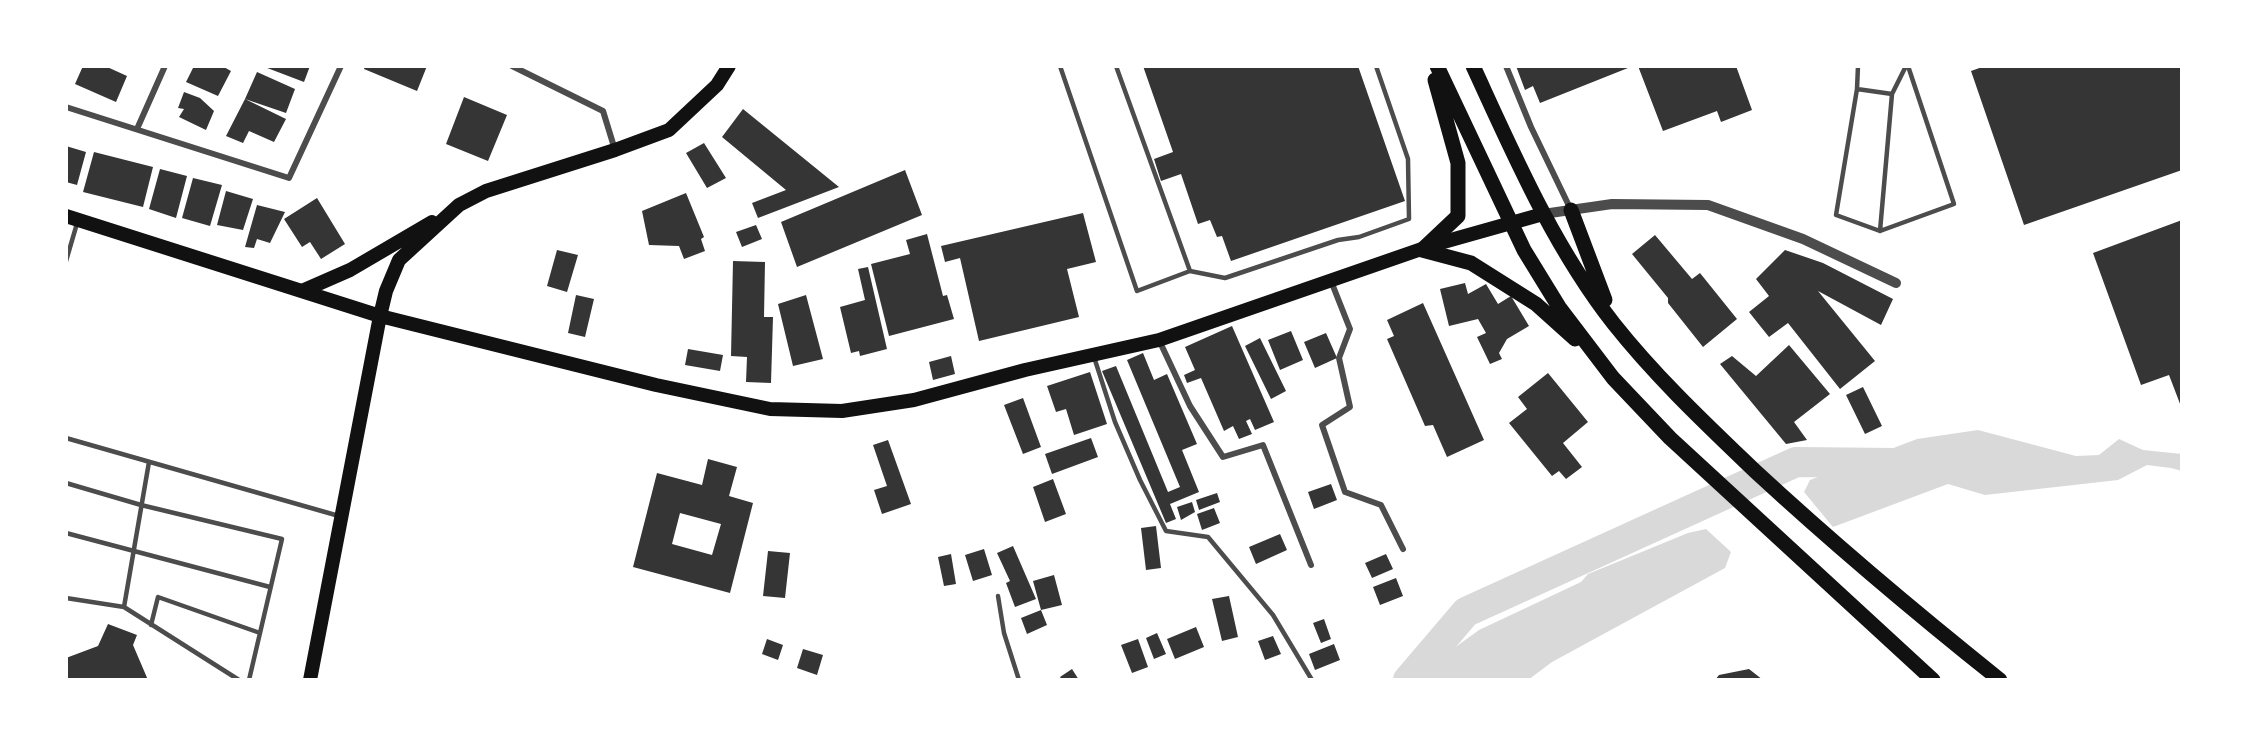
<!DOCTYPE html>
<style>
body{margin:0}
#map{position:relative;width:2248px;height:746px;overflow:hidden;background:#fff;font-family:Montserrat,sans-serif}
canvas{display:block}
.frame{position:absolute;inset:0;border:68px solid #fff;pointer-events:none}
</style>
<div id="map">
<canvas width="2248" height="746"></canvas>
<div class="frame"></div>
</div>
<script>
const g = document.querySelector('canvas').getContext('2d');
g.lineJoin = 'round';
function fillPath(path, color) {
  g.fillStyle = color;
  g.fill(path, 'evenodd');
}
function stroke(path, color, width, dash) {
  g.strokeStyle = color;
  g.lineWidth = width;
  g.lineCap = dash ? 'butt' : 'round';
  g.setLineDash(dash || []);
  g.stroke(path);
}
fillPath(new Path2D(`
 M1978 430 2076 456 2099 455 2119 439 2143 450 2182 454V471L2171 468 2147 465 2118 480 1985 495 1948 484 1833 527 1804 492 1810 480 1917 439Z
 M1706 529 1731 552 1725 568 1552 662 1528 680H1414L1417 675 1479 630 1581 582 1588 574 1688 533Z`), '#d9d9d9');
stroke(new Path2D(`
 M1408 680 1466 612 1796 462 1896 463`), '#d9d9d9', 30);
fillPath(new Path2D(`
 M83 66H105L127 76 116 102 75 84Z
 M194 66H222L231 71 218 96 186 82Z
 M262 66H310L304 82Z
 M365 66H427L417 91 364 69Z
 M1143 66H1358L1405 201 1231 261 1222 236 1217 237 1210 220 1198 224 1181 174 1161 181 1154 159 1173 152Z
 M1516 66H1633L1540 103 1533 86 1525 90Z
 M1638 66H1736L1752 110 1721 122 1717 111 1663 131Z
 M1985 66H2182V170L2024 225 1971 71Z
 M257 72 295 89 286 113 245 99Z
 M184 92 200 98 214 111 206 130 179 117 184 109 178 108Z
 M464 97 507 115 488 161 446 144Z
 M245 99 286 119 274 142 249 131 243 143 226 136Z
 M743 109 839 187 758 218 752 203 786 190 722 137Z
 M704 143 726 178 707 188 686 153Z
 M66 146 86 152 77 185 66 182Z
 M94 152 153 167 143 207 83 192Z
 M160 169 187 176 176 218 149 209Z
 M905 170 922 215 797 267 781 222Z
 M193 178 222 185 210 226 182 218Z
 M226 191 253 199 243 230 217 225Z
 M686 193 704 237 701 239 705 251 684 259 679 246 649 245 642 211Z
 M317 198 345 244 321 259 310 242 302 247 284 219Z
 M257 205 285 212 270 243 257 239 254 248 245 247Z
 M1083 213 1096 262 1067 269 1079 317 979 341 960 258 945 262 941 246Z
 M2182 220V409L2169 375 2141 385 2093 253Z
 M756 225 762 239 742 247 736 232Z
 M927 234 943 296 947 295 954 319 889 336 871 264 910 254 906 240Z
 M1655 235 1692 279 1700 273 1737 319 1703 347 1668 303V298L1632 254Z
 M557 250 578 255 567 292 547 286Z
 M1785 250 1823 263 1893 299 1881 325 1818 291 1875 361 1840 389 1788 323 1769 337 1749 312 1769 296 1756 279Z
 M733 261 765 262 764 317H773L771 383 746 382 747 357 731 356Z
 M868 267 887 349 860 356 859 351 851 353 840 307 865 300 858 269Z
 M1465 283 1468 294 1486 284 1498 304 1511 296 1529 326 1507 339 1499 353 1502 359 1490 364 1477 337 1486 333 1478 319 1449 326 1440 289Z
 M576 295 594 299 585 337 568 333Z
 M806 295 823 359 793 366 778 304Z
 M1423 303 1484 440 1447 457 1433 425 1425 426 1387 339 1394 336 1387 320Z
 M1232 326 1274 422 1255 430 1250 419 1246 421 1252 434 1239 439 1233 426 1224 431 1201 378 1187 383 1184 375 1195 370 1185 347Z
 M1291 331 1303 360 1280 370 1268 340Z
 M1326 333 1337 358 1315 368 1304 342Z
 M1260 338 1286 391 1271 399 1245 346Z
 M1789 345 1830 394 1794 422 1807 440 1786 444 1720 364 1732 356 1756 376Z
 M688 349 723 355 720 371 685 365Z
 M1143 353 1154 380 1167 374 1197 444 1182 450 1199 492 1170 504 1176 519 1166 523 1102 371 1116 366 1168 492 1180 487 1127 360Z
 M951 356 955 374 933 380 929 362Z
 M1090 372 1107 424 1074 435 1066 409 1056 412 1047 386Z
 M1548 373 1588 422 1563 443 1582 467 1566 479 1559 471 1552 476 1509 423 1527 409 1518 397Z
 M1863 387 1882 426 1865 434 1846 395Z
 M1023 398 1041 447 1023 454 1004 405Z
 M1091 438 1098 457 1052 474 1045 454Z
 M888 440 911 504 882 514 874 490 887 486 873 445Z
 M708 459 737 467 729 496 753 503 730 593 633 567 657 473 702 485ZM680 513 721 524 712 555 672 544Z
 M1053 479 1066 514 1045 522 1033 487Z
 M1331 484 1337 500 1314 509 1308 492Z
 M1217 493 1220 502 1199 510 1196 500Z
 M1192 502 1195 512 1181 520 1177 507Z
 M1214 508 1220 523 1202 530 1197 514Z
 M1156 526 1161 568 1146 570 1141 528Z
 M1280 534 1287 550 1256 564 1249 547Z
 M1013 546 1036 599 1015 607 1006 583 1010 581 997 553Z
 M984 549 992 575 973 581 965 555Z
 M768 551 790 553 785 598 763 596Z
 M951 554 956 584 944 586 938 557Z
 M1386 554 1393 569 1372 578 1365 563Z
 M1054 575 1062 605 1041 610 1033 581Z
 M1396 578 1403 596 1380 605 1373 587Z
 M1229 596 1238 637 1222 641 1212 599Z
 M1041 610 1047 625 1027 634 1021 618Z
 M1324 619 1331 639 1321 643 1313 623Z
 M108 624 137 635 133 645 148 680H66V658L98 646Z
 M1196 627 1204 647 1175 659 1167 639Z
 M1157 633 1166 654 1154 659 1146 638Z
 M1273 636 1281 654 1265 660 1258 641Z
 M767 639 783 645 778 660 762 654Z
 M1138 639 1148 667 1132 673 1121 645Z
 M1334 644 1340 660 1315 670 1309 654Z
 M803 649 823 655 817 675 797 668Z
 M1072 669 1079 680H1062L1060 677Z
 M1749 669 1763 680H1715L1719 675Z`), '#353535');
stroke(new Path2D(`
 M1060 66 1137 291 1190 271 1116 66
 M1858 66 1857 89 1836 215 1880 231 1892 94 1906 66
 M1857 89 1892 94
 M1880 231 1954 204 1908 66
 M66 261 78 220
 M1190 271 1225 278 1338 240 1359 237 1409 219 1408 159 1376 66
 M1094 357 1115 422 1140 480 1166 531 1208 537 1273 615 1312 680
 M66 438 339 516
 M149 462 124 607 239 680
 M66 483 141 505 282 539 249 680
 M66 533 270 587
 M998 596 1004 633 1019 680
 M66 598 124 607
 M151 625 158 597 260 633`), '#4c4c4c', 4.5);
stroke(new Path2D(`
 M512 66 603 111 615 150
 M1506 66 1531 127 1571 210
 M66 107 289 178 341 66
 M137 129 165 66
 M1331 281 1350 329 1339 358 1350 407 1322 425 1345 492 1381 505 1403 549
 M1159 340 1190 406 1223 457 1263 445 1311 565`), '#4c4c4c', 6);
stroke(new Path2D(`
 M1543 214 1612 204 1708 205 1803 239 1896 283`), '#4c4c4c', 10);
stroke(new Path2D(`
 M66 216 380 316 656 385 770 409 842 411 914 400 1025 370 1159 340 1433 245 1543 214
 M302 291 350 270 432 222
 M310 680 380 316 386 291 399 260 459 205 486 191 615 150 669 130 717 85 729 66`), '#111', 14);
stroke(new Path2D(`
 M1437 66 1524 250 1559 307 1613 378 1670 438 1933 680
 M1473 66C1514 155 1553 246 1614 324 1656 377 1706 424 1755 471 1834 544 1916 613 2000 680
 M1571 210 1605 300
 M1422 250 1471 263 1536 304 1575 339
 M1422 250 1458 216V163L1435 80`), '#111', 15);
</script>
